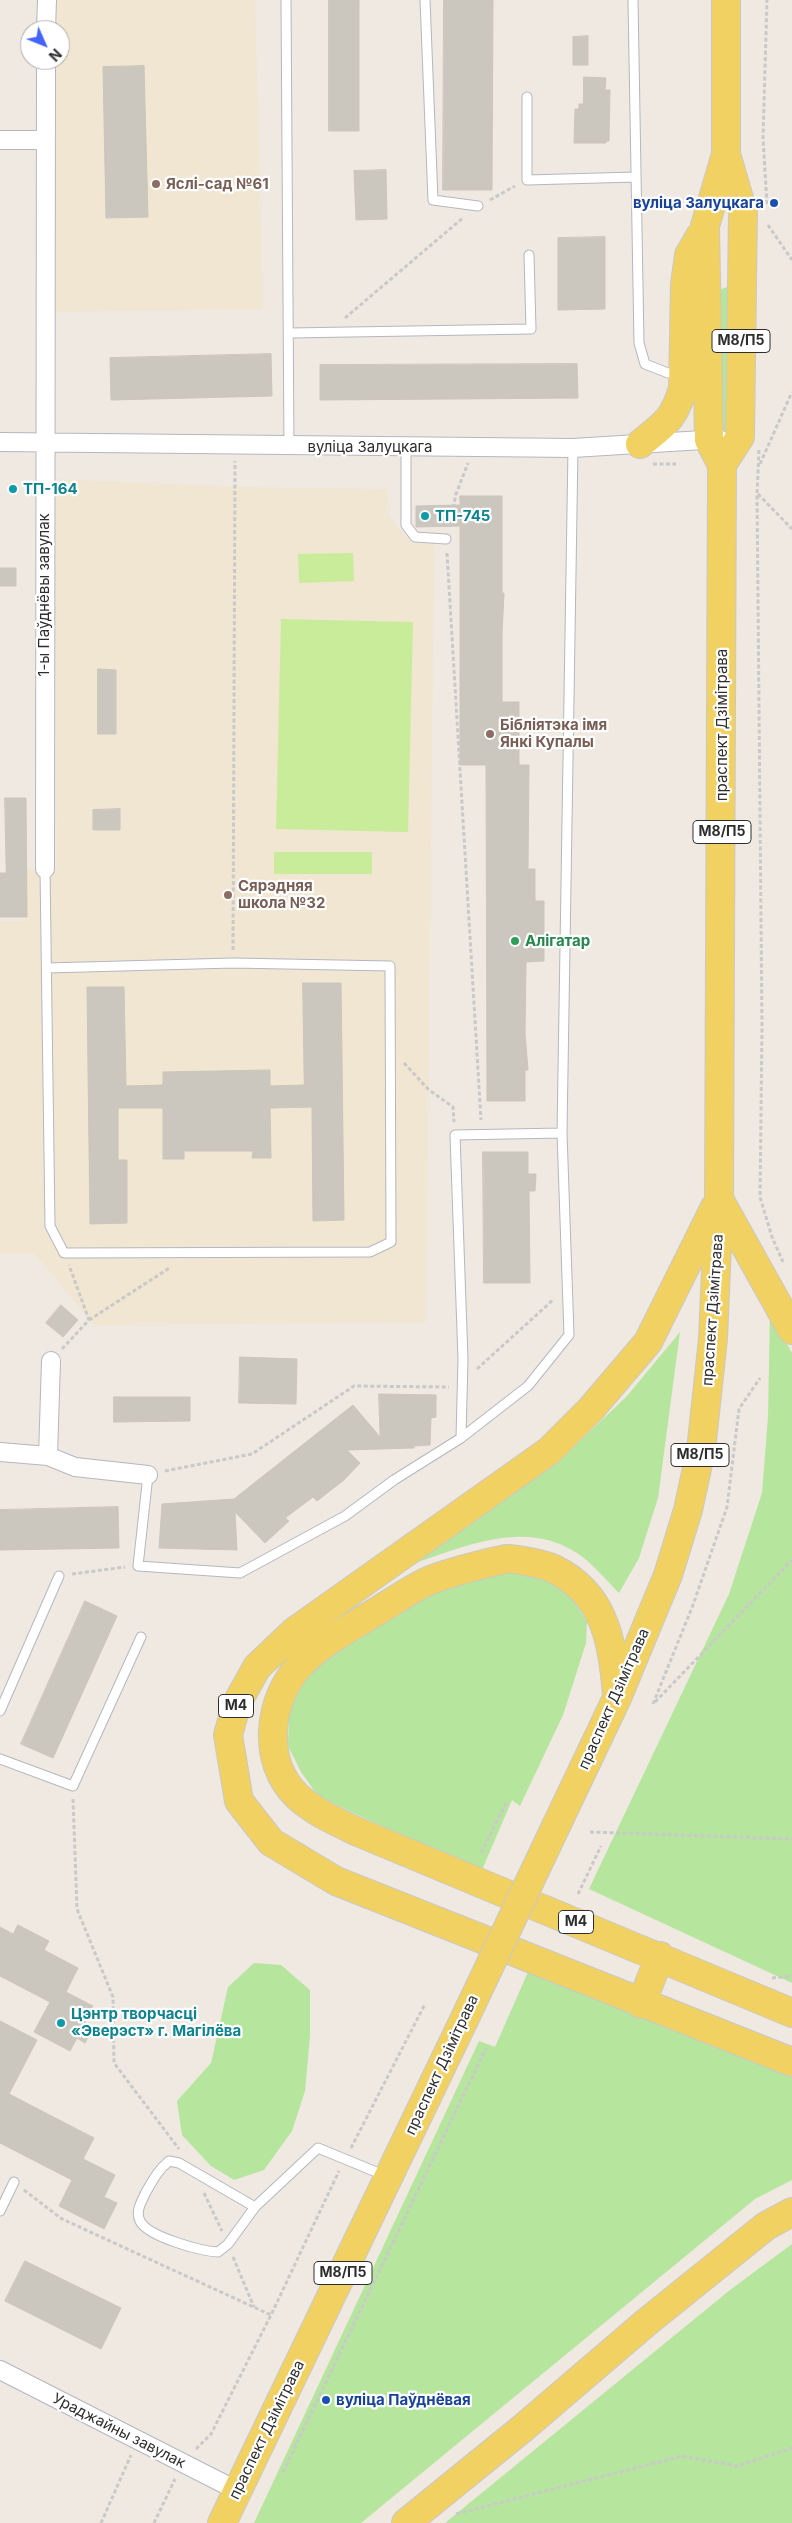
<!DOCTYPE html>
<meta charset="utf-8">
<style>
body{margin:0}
#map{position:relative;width:792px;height:2523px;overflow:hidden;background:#efe9e1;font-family:Inter,sans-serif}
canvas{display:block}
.north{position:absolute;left:20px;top:20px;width:50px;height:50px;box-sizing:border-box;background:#fff;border:1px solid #ababab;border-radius:50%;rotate:134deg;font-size:14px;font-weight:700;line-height:20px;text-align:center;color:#2e2e2e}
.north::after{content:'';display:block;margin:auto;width:18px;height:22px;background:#4264fb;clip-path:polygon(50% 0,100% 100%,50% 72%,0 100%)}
</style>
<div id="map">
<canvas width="792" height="2523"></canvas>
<div class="north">N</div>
</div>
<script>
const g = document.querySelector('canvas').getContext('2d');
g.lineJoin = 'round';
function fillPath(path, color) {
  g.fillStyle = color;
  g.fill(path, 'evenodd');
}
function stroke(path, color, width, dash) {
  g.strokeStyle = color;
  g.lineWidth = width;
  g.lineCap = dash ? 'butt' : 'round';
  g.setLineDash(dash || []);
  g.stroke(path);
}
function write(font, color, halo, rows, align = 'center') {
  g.font = font + ' Inter,sans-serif';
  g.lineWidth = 4.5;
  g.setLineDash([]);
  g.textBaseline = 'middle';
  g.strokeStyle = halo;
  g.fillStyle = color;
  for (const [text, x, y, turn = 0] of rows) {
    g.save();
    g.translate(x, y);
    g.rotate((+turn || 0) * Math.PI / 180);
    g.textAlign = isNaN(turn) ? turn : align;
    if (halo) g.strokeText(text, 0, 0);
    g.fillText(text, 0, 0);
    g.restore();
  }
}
fillPath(new Path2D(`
 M55 0H255L263 309 50 312 54 60H60V30H54Z
 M54 479 236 487 387 489 389 516 411 542 434 544 426 1322 94 1325 35 1254 0 1253V921H25L26 868 57 869Z`), '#f0e6d1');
fillPath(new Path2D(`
 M727 287 733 289V429L723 432 718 425 719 290Z
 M770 1313 792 1353V1983L589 1889 729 1594 762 1493 768 1417Z
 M680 1332 658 1498 639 1558 619 1593C606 1580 593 1564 577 1553 525 1519 466 1546 412 1564L557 1463 627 1396Z
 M509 1566 557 1582 574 1601 587 1622 586 1643 563 1715 520 1806 512 1800 482 1870 379 1825 318 1796 301 1772 288 1746 289 1712 298 1683 337 1645 469 1573Z
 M254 1963 281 1965 310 1990V2036L305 2091 292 2131 264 2170 234 2180 211 2166 182 2135 177 2101 211 2063 228 1987Z
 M528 1972 792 2076V2180L755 2199 361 2523H254L479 2041 495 2047Z
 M792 2244V2523H445L730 2290Z`), '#b6e59e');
fillPath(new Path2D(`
 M353 553 354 581 299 583 298 554Z
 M281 619 413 622 408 832 276 829Z
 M274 852H372V874H274Z`), '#c9ec9a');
const building = new Path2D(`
 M329 0H359V131H329Z
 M444 0H493L492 190H443Z
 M588 36V65H573V37Z
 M144 66 148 217 106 218 103 67Z
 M584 77 606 78 605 90H610L609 141H606V143H574L575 109H579V104H583Z
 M386 170 387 219 356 220 354 171Z
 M605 237V309L558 310V238Z
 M271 354 272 396 111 400 110 358Z
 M577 364 578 398 320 400V365Z
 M460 496H502V593H504L502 634V702H519V765H529L528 869H535V901H544V961L526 962 525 1033 528 1070H525V1101H487L486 765H460V526L416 527V506L460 505Z
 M0 568H16V586H0Z
 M98 669 116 670V734H98Z
 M5 798H26L27 917H0V873H6Z
 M120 809V830H93V810Z
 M303 983H341L344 1220 313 1221 312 1107 270 1108 271 1158H252L253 1151H184V1159H163V1108H118V1160H127V1223L90 1224 87 987H124L126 1086 163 1085V1072L270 1070V1086L304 1085Z
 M483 1152H528V1174H536L535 1191H529L530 1283H484Z
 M61 1305 78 1320 63 1337 46 1323Z
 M240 1357 297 1359 296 1404 239 1403Z
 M379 1394 436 1395V1417L431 1418 430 1445 414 1446V1448L347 1450 360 1463 344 1480 317 1501 313 1497 285 1518 289 1521 265 1543 235 1512 237 1550 159 1548 162 1504 234 1499 353 1405 380 1437Z
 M114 1397H190V1421L114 1422Z
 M118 1507 119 1548 0 1550V1510Z
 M85 1601 117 1616 53 1758 21 1744Z
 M18 1925 49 1941 44 1950 78 1968 66 1992 93 2006 84 2025 92 2029 85 2043 77 2038 70 2051 34 2032 50 2002 0 1976V1927L13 1934Z
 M0 2021 37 2040 9 2094 94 2138 83 2159 115 2175 104 2197 117 2203 104 2229 59 2206 72 2180 0 2143Z
 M25 2261 121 2308 101 2349 5 2301Z`);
fillPath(building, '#cbc7bf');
stroke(building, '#cbc5ba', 1);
const lane = new Path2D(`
 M286 0 289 447
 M425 0 433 200 478 206
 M633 0 639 343 645 364 668 373H680
 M527 97V180L636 177
 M290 333 531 329 529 255
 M406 448V525L415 537 446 539
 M45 869 50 1226 64 1253 370 1252 391 1242 390 966 233 963 47 968
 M461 1438 528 1386 569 1335 562 1133
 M148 1475 138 1566 240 1573 345 1516 394 1480 461 1438 463 1359 455 1135 562 1133 573 448
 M0 1711 59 1576
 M0 1759 73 1786 141 1637
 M255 2207 179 2163 169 2161C158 2170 153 2180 146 2192 142 2201 135 2211 140 2221 148 2237 201 2251 218 2252L228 2244 255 2207 318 2148 386 2176
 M0 2211 14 2182`);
const street = new Path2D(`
 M46 30 47 0
 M0 140H44
 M0 442 573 448 719 439
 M45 869 46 60
 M0 1452 48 1456 75 1467 148 1475
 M48 1456 51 1361
 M0 2370 238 2491`);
const primary = new Path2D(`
 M640 444C664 424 674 420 683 388L685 284 689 255 700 236
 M722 465 709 440 705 226 726 154
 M719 1199 792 1330
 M715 1207 648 1342 591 1409 549 1451 295 1631 257 1667 237 1703 228 1735 239 1801 271 1842 336 1881 792 2062
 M617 1694C612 1642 606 1595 554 1569 547 1565 514 1558 506 1559 490 1562 440 1575 426 1582 408 1591 391 1603 374 1613 348 1629 321 1643 300 1665 268 1700 261 1761 297 1796 314 1812 337 1822 358 1832L792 2013
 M557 1824 617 1698 668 1575 688 1510 701 1450 713 1339 719 1199 722 465 740 437 743 212 726 154V0
 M641 2004 660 1956
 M222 2523 463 2022
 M406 2523 523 2428 648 2321 766 2226 792 2212`);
stroke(lane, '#b4b7c1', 11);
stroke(street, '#b4b7c1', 20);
stroke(primary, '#c9c9c9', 30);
stroke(new Path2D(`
 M490 200 515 186
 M767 204 763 138 767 0
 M768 225 792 260
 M345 318 464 217
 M759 450 757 494 762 1027 760 1197 772 1237 783 1262
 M653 464H676
 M760 464 792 392
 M758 494 792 529
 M449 527 456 494 468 463
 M447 553 481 1120
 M233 950 235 461
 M404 1063 429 1090 453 1107 454 1122
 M89 1320 171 1267
 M62 1349 89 1320 69 1265
 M477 1369 554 1299
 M165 1471 252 1454 354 1386 449 1387
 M72 1574 125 1567
 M655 1702 792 1560
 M653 1704 693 1605 727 1507 739 1409 760 1378
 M73 1799 77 1909 113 1997 114 2063 179 2149
 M590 1832 792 1839
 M481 1853 507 1801
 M578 1894 601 1846
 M772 1978 792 1976
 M351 2148 425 2004
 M24 2190 62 2219 271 2315
 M204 2193 222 2231
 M233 2257 254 2307
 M196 2449 211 2434 271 2315 339 2171
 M283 2472 486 2048
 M456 2514 682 2456 737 2466 792 2448
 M101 2523 131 2455
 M154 2523 175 2479`), '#c9c9c9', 3, [4, 2.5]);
stroke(lane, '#fff', 9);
stroke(street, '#fff', 18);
stroke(primary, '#f2d163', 28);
const primaryBridge = new Path2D(`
 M463 2022 557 1824`);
stroke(primaryBridge, '#c9c9c9', 30, []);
stroke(primaryBridge, '#f2d163', 28);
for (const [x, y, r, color] of [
 [156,184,5,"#8d6e63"],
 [774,203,5,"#1a4fb4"],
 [13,489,5,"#0f9aa8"],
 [425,516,5,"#0f9aa8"],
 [490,734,5,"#8d6e63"],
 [228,895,5,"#8d6e63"],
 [515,941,5,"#2e9e5b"],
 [61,2023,5,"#0f9aa8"],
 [326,2400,5,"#1a4fb4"]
]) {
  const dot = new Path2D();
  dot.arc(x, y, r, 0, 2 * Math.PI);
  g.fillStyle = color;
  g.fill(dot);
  stroke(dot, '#fff', 2);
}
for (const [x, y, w] of [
 [741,341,58],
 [722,832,58],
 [700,1455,58],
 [236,1706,35],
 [576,1922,35],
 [343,2273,58]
]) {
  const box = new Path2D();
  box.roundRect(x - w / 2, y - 11.5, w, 23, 4);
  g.fillStyle = '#fff';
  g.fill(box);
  stroke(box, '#2e2e2e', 1);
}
write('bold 14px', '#2e2e2e', null, [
 ["М8/П5",741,341],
 ["М8/П5",722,832],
 ["М8/П5",700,1455],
 ["М4",236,1706],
 ["М4",576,1922],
 ["М8/П5",343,2273]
]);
write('bold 15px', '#785e54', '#fff', [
 ["Яслі-сад №61",166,184],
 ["Бібліятэка імя",500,725],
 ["Янкі Купалы",500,742],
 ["Сярэдняя",238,886],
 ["школа №32",238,903]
], 'left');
write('bold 15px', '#164399', '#fff', [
 ["вуліца Залуцкага",764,203],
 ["вуліца Паўднёвая",336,2400,"left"]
], 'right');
write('15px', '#2e2e2e', '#fff', [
 ["вуліца Залуцкага",370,447],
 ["1-ы Паўднёвы завулак",44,595,-90],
 ["праспект Дзімітрава",722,725,-90],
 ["праспект Дзімітрава",713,1310,-86],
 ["праспект Дзімітрава",614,1699,-66],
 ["праспект Дзімітрава",442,2065,-65],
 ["праспект Дзімітрава",267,2430,-64],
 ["Ураджайны завулак",119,2431,27]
]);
write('bold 15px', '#0d838f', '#fff', [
 ["ТП-164",23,489],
 ["ТП-745",435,516],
 ["Цэнтр творчасці",71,2014],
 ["«Эверэст» г. Магілёва",71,2031]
], 'left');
write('bold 15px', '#27864d', '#fff', [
 ["Алігатар",525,941]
], 'left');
</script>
